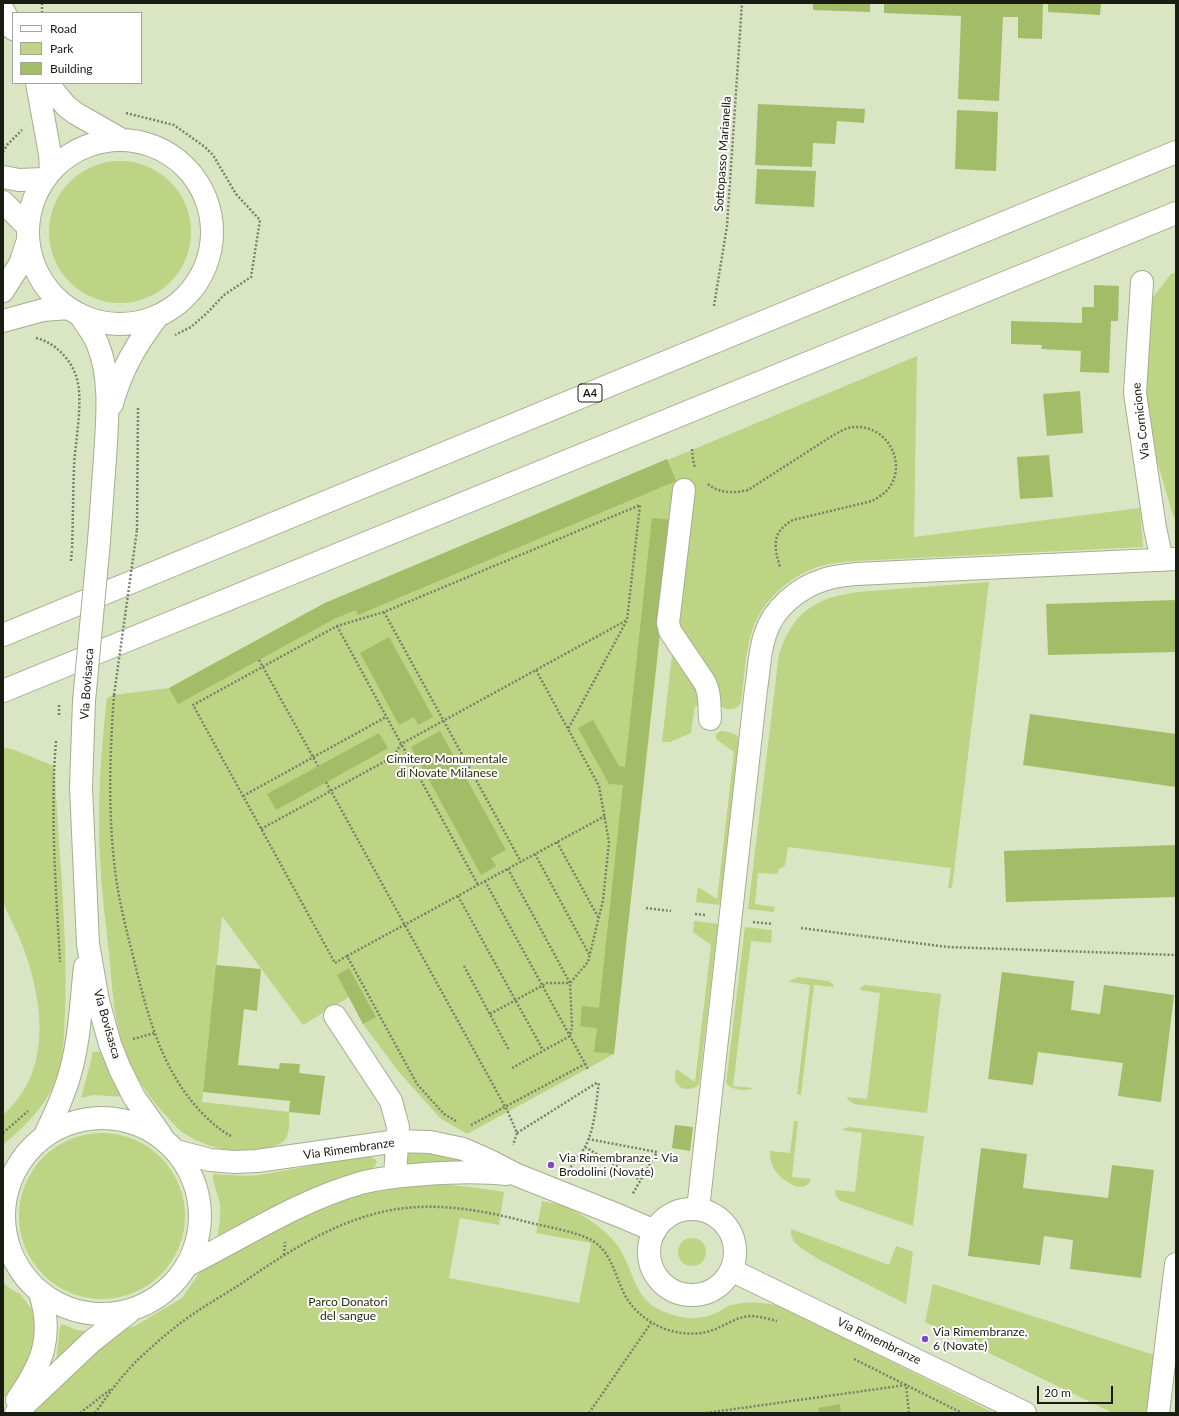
<!DOCTYPE html>
<style>
body{margin:0}
#map{position:relative;width:1179px;height:1416px;overflow:hidden;background:#dae5c4;font-family:Lato,sans-serif}
canvas{display:block}
.frame{position:absolute;inset:0;border:4px solid #191c11;pointer-events:none}
.legend{position:absolute;left:12px;top:12px;width:130px;height:72px;box-sizing:border-box;background:#fff;border:1px solid #a3a4a0;margin:0;padding:5px 7px;list-style:none;font-size:12px;color:#191c11}
.legend li{display:flex;align-items:center;gap:8px;height:20px}
.legend b{width:20px;border:1px solid #a3a4a0}
.scale{position:absolute;left:1037px;top:1386px;width:76px;height:18px;box-sizing:border-box;border:2px solid #191c11;border-top:0;padding-left:5px;font-size:12px;line-height:14px;white-space:nowrap;color:#191c11;-webkit-text-stroke:3px #fff;paint-order:stroke}
</style>
<div id="map">
<canvas width="1179" height="1416"></canvas>
<div class="frame"></div>
<ul class="legend">
<li><b style="height:5px;background:#fff"></b>Road</li>
<li><b style="height:11px;background:#bcd484"></b>Park</li>
<li><b style="height:11px;background:#a3bc67"></b>Building</li>
</ul>
<div class="scale">20 m</div>
</div>
<script>
const g = document.querySelector('canvas').getContext('2d');
g.lineJoin = 'round';
function fillPath(path, color) {
  g.fillStyle = color;
  g.fill(path, 'evenodd');
}
function stroke(path, color, width, dash) {
  g.strokeStyle = color;
  g.lineWidth = width;
  g.lineCap = dash ? 'butt' : 'round';
  g.setLineDash(dash || []);
  g.stroke(path);
}
function write(font, color, halo, rows, align = 'center') {
  g.font = font + ' Lato,sans-serif';
  g.lineWidth = 4;
  g.setLineDash([]);
  g.textBaseline = 'middle';
  g.strokeStyle = halo;
  g.fillStyle = color;
  for (const [text, x, y, turn = 0] of rows) {
    g.save();
    g.translate(x, y);
    g.rotate((+turn || 0) * Math.PI / 180);
    g.textAlign = isNaN(turn) ? turn : align;
    if (halo) g.strokeText(text, 0, 0);
    g.fillText(text, 0, 0);
    g.restore();
  }
}
fillPath(new Path2D(`
 M49 232a71 71 0 1 1 142 0a71 71 0 1 1-142 0Z
 M1176 272V520L1173 515 1151 441 1143 377 1148 304 1171 274Z
 M917 356 914 537 1140 508 1143 547 855 561C843 562 832 563 821 566 791 575 762 600 752 631 745 652 744 681 741 703 735 711 726 711 719 705L676 623 693 483 677 481 614 1054 467 1134 440 1118 399 1072 363 1024 349 997 303 1025 222 916 202 1102 289 1112C289 1119 290 1129 287 1136 285 1143 277 1145 271 1147 242 1157 207 1149 182 1132 177 1128 173 1123 169 1119 148 1097 131 1072 122 1043 113 1014 112 983 109 953 104 910 99 867 99 824 99 782 102 740 107 698L114 695 169 688 325 603Z
 M989 582 952 888H948L951 868 788 847 785 866 779 869 777 874 758 873 755 904 775 907 774 912 748 909 779 654C793 612 815 598 858 592Z
 M672 655H675L693 683 699 696 698 706H695L691 733 670 742H662Z
 M721 731C729 732 737 732 739 740L720 905 696 902 698 887 717 899 734 752 716 739V734Z
 M3 748 12 749 54 766C57 805 59 844 62 884 64 926 67 968 65 1011 64 1034 64 1058 56 1080 46 1106 24 1127 3 1145V1115C54 1070 43 1000 22 944 18 932 4 909 3 899 2 883 3 867 3 851 3 816 3 782 3 748Z
 M694 921 718 924 699 1084C694 1091 679 1091 676 1082 674 1078 676 1073 676 1069L695 1082 711 945 693 932Z
 M745 927 772 930 771 943 751 941 733 1086 753 1088C746 1092 731 1090 726 1083Z
 M798 977 828 981 833 984 834 987 814 985 801 1095 797 1094 810 985 790 982 791 980Z
 M865 985 941 994 927 1113 854 1104 848 1100 847 1097 867 1099 880 993 860 990 861 987Z
 M92 1052H107L127 1097 93 1095 81 1098 92 1057Z
 M794 1121H798L792 1177 811 1179C805 1197 781 1180 774 1169 771 1164 770 1158 770 1151L790 1153Z
 M848 1127 924 1136 913 1226 841 1201C837 1198 835 1195 835 1190L855 1192 862 1133 842 1130 843 1129Z
 M19 1216a83 83 0 1 1 166 0a83 83 0 1 1-166 0Z
 M408 1150 450 1156 469 1162 405 1165Z
 M363 1156C369 1157 374 1156 377 1162 372 1175 350 1175 339 1179 296 1194 257 1217 217 1238 219 1227 221 1216 220 1205 219 1197 212 1181 213 1174L246 1176 260 1175Z
 M420 1184C449 1184 476 1187 504 1192L499 1225 460 1218 449 1278 579 1303 591 1243 536 1233 542 1201C549 1203 557 1203 563 1206 584 1214 612 1233 622 1253 634 1274 635 1298 660 1310 677 1318 697 1322 716 1313 721 1311 726 1306 732 1305 748 1301 764 1302 780 1306L994 1413H32L116 1332 135 1326 182 1298 202 1269 286 1224 355 1193Z
 M791 1229 889 1265 896 1246 913 1252 906 1304 820 1260 804 1250 794 1242 791 1234Z
 M678 1252a14 14 0 1 1 28 0a14 14 0 1 1-28 0Z
 M3 1282 9 1288 20 1294 34 1312 38 1330 29 1366 3 1399Z
 M933 1284 1154 1355 1148 1413H1113L925 1322Z
 M63 1324 76 1330 87 1331 56 1361 60 1326Z`), '#bcd484');
fillPath(new Path2D(`
 M813 3H870V12L813 10Z
 M884 3H1043L1042 39 1018 38V17H1003L999 101 958 99 961 16 884 13Z
 M1048 3H1101L1100 15 1048 12Z
 M758 104 865 109 864 123 837 121 835 144 813 143 812 167 755 165Z
 M957 110 998 112 996 171 955 169Z
 M757 169 816 171 814 207 755 204Z
 M1094 285 1119 286 1118 321H1111L1109 373 1080 372 1081 351 1041 349 1042 345 1011 344V321L1082 323V307H1094Z
 M1080 391 1083 433 1047 436 1043 394Z
 M1049 455 1053 497 1020 499 1017 457Z
 M667 459 676 481 358 615 356 610 334 619 178 704 169 688 325 603Z
 M652 518 672 520 614 1054 594 1052 597 1028 580 1026 582 1006 599 1008 623 785 609 784 578 728 593 720 619 766 625 767Z
 M1176 600V652L1048 655 1046 604Z
 M389 637 433 717 418 725 414 717 399 725 360 653Z
 M1030 714 1176 734V787L1023 765Z
 M440 731 506 850 491 858 496 866 481 875 411 747Z
 M379 733 388 748 276 810 267 794Z
 M1176 845V897L1006 902 1004 851Z
 M216 965 261 969 257 1011 244 1009 238 1065 279 1069 280 1063 300 1064 299 1073 325 1076 320 1115 289 1112 290 1101 203 1092Z
 M349 968 376 1017 363 1024 337 975Z
 M1002 972 1074 981 1071 1010 1100 1014 1104 985 1174 995 1161 1102 1118 1096 1123 1063 1038 1052 1033 1085 988 1079Z
 M675 1125 693 1127 690 1151 672 1148Z
 M981 1148 1027 1154 1023 1188 1108 1198 1112 1165 1154 1170 1141 1278 1070 1269 1073 1240 1044 1236 1040 1265 968 1256Z
 M840 1404 841 1413H819L818 1408Z`), '#a3bc67');
const minor = new Path2D(`
 M3 10 13 29
 M37 83 50 154 51 171
 M47 83 66 106 75 113 122 140
 M28 232a92 92 0 1 1 184 0a92 92 0 1 1-184 0Z
 M3 177 19 180 44 179
 M3 202 27 226
 M1142 282 1135 393 1155 528 1162 560
 M3 291 20 264 28 240
 M79 314C86 324 94 334 98 345 112 380 107 422 105 458 103 486 101 513 99 541
 M3 321 43 310 68 308
 M112 404C121 370 136 345 157 317
 M684 490 668 623 670 631 701 677C711 689 709 704 710 719
 M84 701 81 787 88 944 98 1001 110 1044 120 1069 134 1097 161 1135
 M335 1016 391 1101 398 1127 395 1177
 M4 1216a98 98 0 1 1 196 0a98 98 0 1 1-196 0Z
 M45 1135C55 1114 65 1093 71 1070 80 1037 81 1001 85 967
 M176 1151 210 1160 234 1162 257 1161 397 1141 430 1142 463 1149 490 1161 517 1175 620 1216 655 1231
 M698 1209 756 689C759 672 759 652 765 635 773 608 799 587 826 579 835 576 846 575 856 574L1176 559
 M649 1252a43 43 0 1 1 86 0a43 43 0 1 1-86 0Z
 M188 1265C244 1237 300 1200 361 1183 382 1177 404 1176 425 1174 452 1172 479 1171 507 1174
 M731 1270 1025 1413
 M17 1400C42 1364 54 1337 40 1293
 M16 1413 92 1341 129 1312
 M1158 1413 1176 1264`);
const highway = new Path2D(`
 M3 635 1176 152
 M3 691 1176 213`);
stroke(minor, '#a4ae8f', 24);
stroke(highway, '#a4ae8f', 24);
stroke(new Path2D(`
 M42 3V13
 M126 113 174 125 205 147 213 155 236 194 260 220 251 277 224 295 207 313 191 327 175 335
 M3 152 7 145 22 130
 M714 306 727 226 742 3
 M36 338C53 342 68 356 75 373 85 397 75 440 74 467 73 494 73 521 72 549
 M692 449 693 460 695 468
 M708 484C720 494 734 493 748 490L832 436C839 432 847 427 855 427 885 425 906 459 891 485 886 493 879 497 872 501L793 520C771 532 774 547 780 567
 M137 530 138 407
 M384 612 521 862
 M337 626 478 885
 M259 660 318 766
 M114 695C110 751 108 806 114 861 117 893 125 925 133 956 147 1013 161 1071 203 1114 212 1123 221 1131 231 1136
 M56 741C50 815 56 888 60 962
 M326 782 508 1112 517 1133 513 1145
 M243 796 386 717
 M261 829 393 757 401 744 627 620
 M557 842 598 917
 M535 854 589 954
 M485 881 588 1069
 M458 896 543 1050
 M646 908 671 911
 M695 914 706 915
 M753 922 773 924
 M801 928 947 947 1176 955
 M347 956 605 816
 M464 966 509 1050
 M490 1014 547 983H570L508 869
 M133 1039 155 1033
 M512 1068 570 1036 572 1026 570 983 588 962 603 900 609 842 599 786 536 670
 M456 1121 444 1114 417 1084 347 956 335 963 193 705 337 626 384 612 640 505 627 620 568 729
 M471 1125 585 1064
 M3 1133 28 1111
 M517 1133 598 1082
 M588 1139 657 1152 632 1195
 M585 1147 640 1180
 M568 1170C574 1163 580 1155 585 1147 595 1128 596 1103 599 1082
 M284 1255 285 1242
 M854 1359 962 1413
 M80 1413 111 1389
 M95 1413C110 1392 125 1371 144 1354 155 1344 166 1334 178 1325 197 1310 219 1298 239 1285 286 1253 334 1221 391 1210 436 1202 483 1210 527 1222 546 1227 576 1231 593 1241 610 1252 614 1271 622 1289 630 1308 645 1321 665 1329 683 1335 702 1336 720 1327 729 1323 738 1317 750 1316 759 1316 768 1319 777 1321
 M589 1413 651 1323
 M706 1413 906 1385 909 1413`), '#7a816b', 2.5, [2, 2]);
stroke(minor, '#fff', 22);
stroke(highway, '#fff', 22);
const minorBridge = new Path2D(`
 M84 701 99 541`);
stroke(minorBridge, '#a4ae8f', 24, []);
stroke(new Path2D(`
 M71 561 72 549
 M114 695 137 530
 M59 715V705`), '#7a816b', 2.5, [2, 2]);
stroke(minorBridge, '#fff', 22);
for (const [x, y, r, color] of [
 [551,1165,4,"#8048be"],
 [925,1339,4,"#8048be"]
]) {
  const dot = new Path2D();
  dot.arc(x, y, r, 0, 2 * Math.PI);
  g.fillStyle = color;
  g.fill(dot);
  stroke(dot, '#fff', 1.5);
}
for (const [x, y, w] of [
 [590,393,24]
]) {
  const box = new Path2D();
  box.roundRect(x - w / 2, y - 9, w, 18, 3);
  g.fillStyle = '#fff';
  g.fill(box);
  stroke(box, '#191c11', 1);
}
write('bold 11px', '#191c11', null, [
 ["A4",590,393]
]);
write('12px', '#191c11', '#fff', [
 ["Sottopasso Marianella",723,154,-86],
 ["Via Cornicione",1141,421,-97],
 ["Via Bovisasca",87,684,-86],
 ["Via Bovisasca",107,1024,74],
 ["Via Rimembranze",349,1149,-8],
 ["Via Rimembranze",879,1341,26]
]);
write('12px', '#252f0a', '#fff', [
 ["Cimitero Monumentale",447,759],
 ["di Novate Milanese",447,773],
 ["Parco Donatori",348,1302],
 ["del sangue",348,1316]
]);
write('12px', '#191c11', '#fff', [
 ["Via Rimembranze - Via",559,1158],
 ["Brodolini (Novate)",559,1172],
 ["Via Rimembranze,",933,1332],
 ["6 (Novate)",933,1346]
], 'left');
</script>
